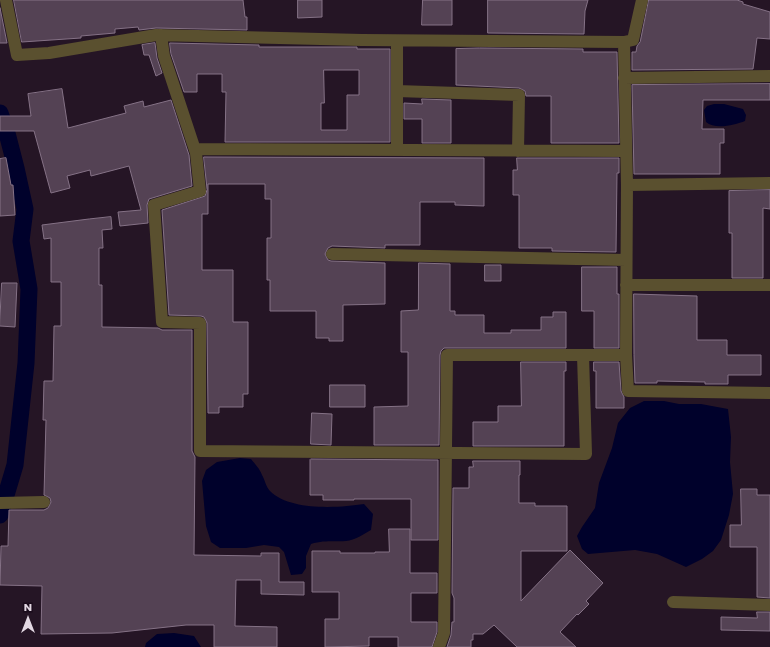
<!DOCTYPE html>
<style>
body{margin:0}
#map{position:relative;width:770px;height:647px;overflow:hidden;background:#251525;font-family:Poppins,sans-serif}
canvas{display:block}
.north{position:absolute;left:8px;top:599px;width:40px;height:40px;-webkit-text-stroke:3px #1b0c1c;paint-order:stroke;rotate:0deg;font-size:11px;font-weight:700;line-height:16px;text-align:center;color:#e3d8e3}
.north::after{content:'';display:block;margin:auto;width:14px;height:18px;background:#e3d8e3;clip-path:polygon(50% 0,100% 100%,50% 72%,0 100%)}
</style>
<div id="map">
<canvas width="770" height="647"></canvas>
<div class="north">N</div>
</div>
<script>
const g = document.querySelector('canvas').getContext('2d');
g.lineJoin = 'round';
function fillPath(path, color) {
  g.fillStyle = color;
  g.fill(path, 'evenodd');
}
function stroke(path, color, width, dash) {
  g.strokeStyle = color;
  g.lineWidth = width;
  g.lineCap = dash ? 'butt' : 'round';
  g.setLineDash(dash || []);
  g.stroke(path);
}
fillPath(new Path2D(`
 M714 104H724L743 109 746 115 745 121C735 125 715 130 706 122L704 110 707 106Z
 M644 401H664L679 404H701L728 409 731 437 730 462 733 494 729 515 721 540 713 551 702 559 686 567 657 554 635 550 588 554 582 549 577 536 582 527 595 508 599 483 612 448 618 423 630 408Z
 M240 458 251 459C255 464 260 469 262 475 265 480 266 487 270 491 290 511 338 508 364 504L373 514 371 530C364 534 355 540 346 541 333 542 324 540 311 544L306 556V568L302 574 291 575 284 552 279 547 264 545 246 548H220L211 542 206 526 202 481 206 470 217 462Z
 M174 633 194 636 201 647H145L146 643 157 634Z`), '#00012b');
stroke(new Path2D(`
 M0 113 7 133 16 168 25 209 21 241 29 289 26 363 15 465 0 515`), '#00012b', 17);
const building = new Path2D(`
 M14 0H243L245 17H247V30L156 28 139 30 138 27 115 29V33L81 36V38L22 42Z
 M298 0H322V17L298 18Z
 M423 0H452V25H422Z
 M488 0H588L585 11 584 34 488 33Z
 M649 0H737L743 2V4L770 12V39L757 38 753 69 632 70V52H636L637 46 640 42Z
 M0 8 7 43H0Z
 M155 43 157 58 162 73 156 76 149 55H144L142 45Z
 M170 43 259 45V47H357V49H390V142H225L226 92H222V74H197V92H184L171 54ZM324 70H359V95H347V130H321V103H324Z
 M480 48 583 49V52H617L619 143H551V96H526L525 91 519 88 456 85V49Z
 M770 84V100H703L702 129H724V143H720V174H634L632 85Z
 M62 89 68 128 126 113 124 106 143 101 144 107 171 100 189 155 192 186 149 199 147 205 148 223 120 226 118 212 141 210 129 166 91 176 90 170 67 176 70 188 51 193 34 131H0V116H31L28 94Z
 M422 99 451 100V143H422V119H404V103L422 104Z
 M204 157 484 158V206L455 205V202H420V245H385V248L332 246 328 248 325 254 328 260 331 261 385 263V304L343 305V341H329V338H316V311H270V280H267V238H271V199H265V184H208V214H202V270H233V322H248V394H243V407H219V413H208L207 323 204 317 201 316 169 315 162 210 205 196 207 190Z
 M6 158 11 185H13L15 215 0 216V159Z
 M517 158H619V173H617L616 252 552 251V248H519V195H513V170H517Z
 M770 190V209L763 208V278H732V233H729V191Z
 M111 217 112 229 102 230 103 248H99V285H102V327L158 328 162 330H192V451L195 457 194 555 261 556V553H279V582H304V595L261 594V580H236L235 626 277 627V647H214V625H186L112 633 41 634 42 586 0 585 1 546H8L9 510H44L48 508 51 502 50 498 44 495 46 420H43L44 381H53L54 326H61V282H51V238L44 239 42 225 89 219Z
 M419 263 450 264V311H455V315H484V333H511V330H541V317H553V312H566V348H444L441 351 440 355 439 445H374V407L408 406V352H401V311L418 310Z
 M485 265H501V281H485Z
 M582 267H617V294H619V348H594V311H582Z
 M2 283H17L15 327 0 326Z
 M634 294 697 296V340H727V355H761V375H728V384H705V382L657 381V383H635L634 355Z
 M521 362H566V371H564V446H473V422H498V406H521Z
 M594 362H619L621 391 624 397V408H596V371H594Z
 M330 385H365V407H330Z
 M312 413 332 414 331 445 311 444Z
 M311 459 438 460V540H411V499H354V500H323V495H310V460Z
 M473 461H520V475H519V503H535V506H567V551H521V601L570 550 603 583 586 601 589 604 578 615 577 614 560 632 576 647H517L494 625 483 634H473V640H471V647H447L451 635 452 622H454V598L452 593 453 488H469V467H473Z
 M741 489H757V495H770V598L757 597V547H730V525H741Z
 M389 529H410V573H437V593H411V622H437V632L432 647H398V637H369V646L325 647V619H339V592H312V551H340V553H375V552H389Z
 M757 612H770V631L721 630V617L757 618Z`);
fillPath(building, '#544254');
stroke(building, '#857286', 1);
stroke(new Path2D(`
 M6 0 17 55 49 53 156 35 362 40 624 42 627 185 626 355
 M161 35 164 56 196 153 200 191 154 205 162 322 200 323V451L586 454 583 355
 M397 41V150
 M624 42 633 40 642 0
 M624 78 770 76
 M397 91 519 95 518 151
 M195 149 626 151
 M627 185 770 183
 M332 254 626 260
 M626 285H770
 M0 503 44 502
 M673 602 770 605
 M439 647 444 633 447 355H626L628 391 770 393`), '#5a502f', 12);
</script>
